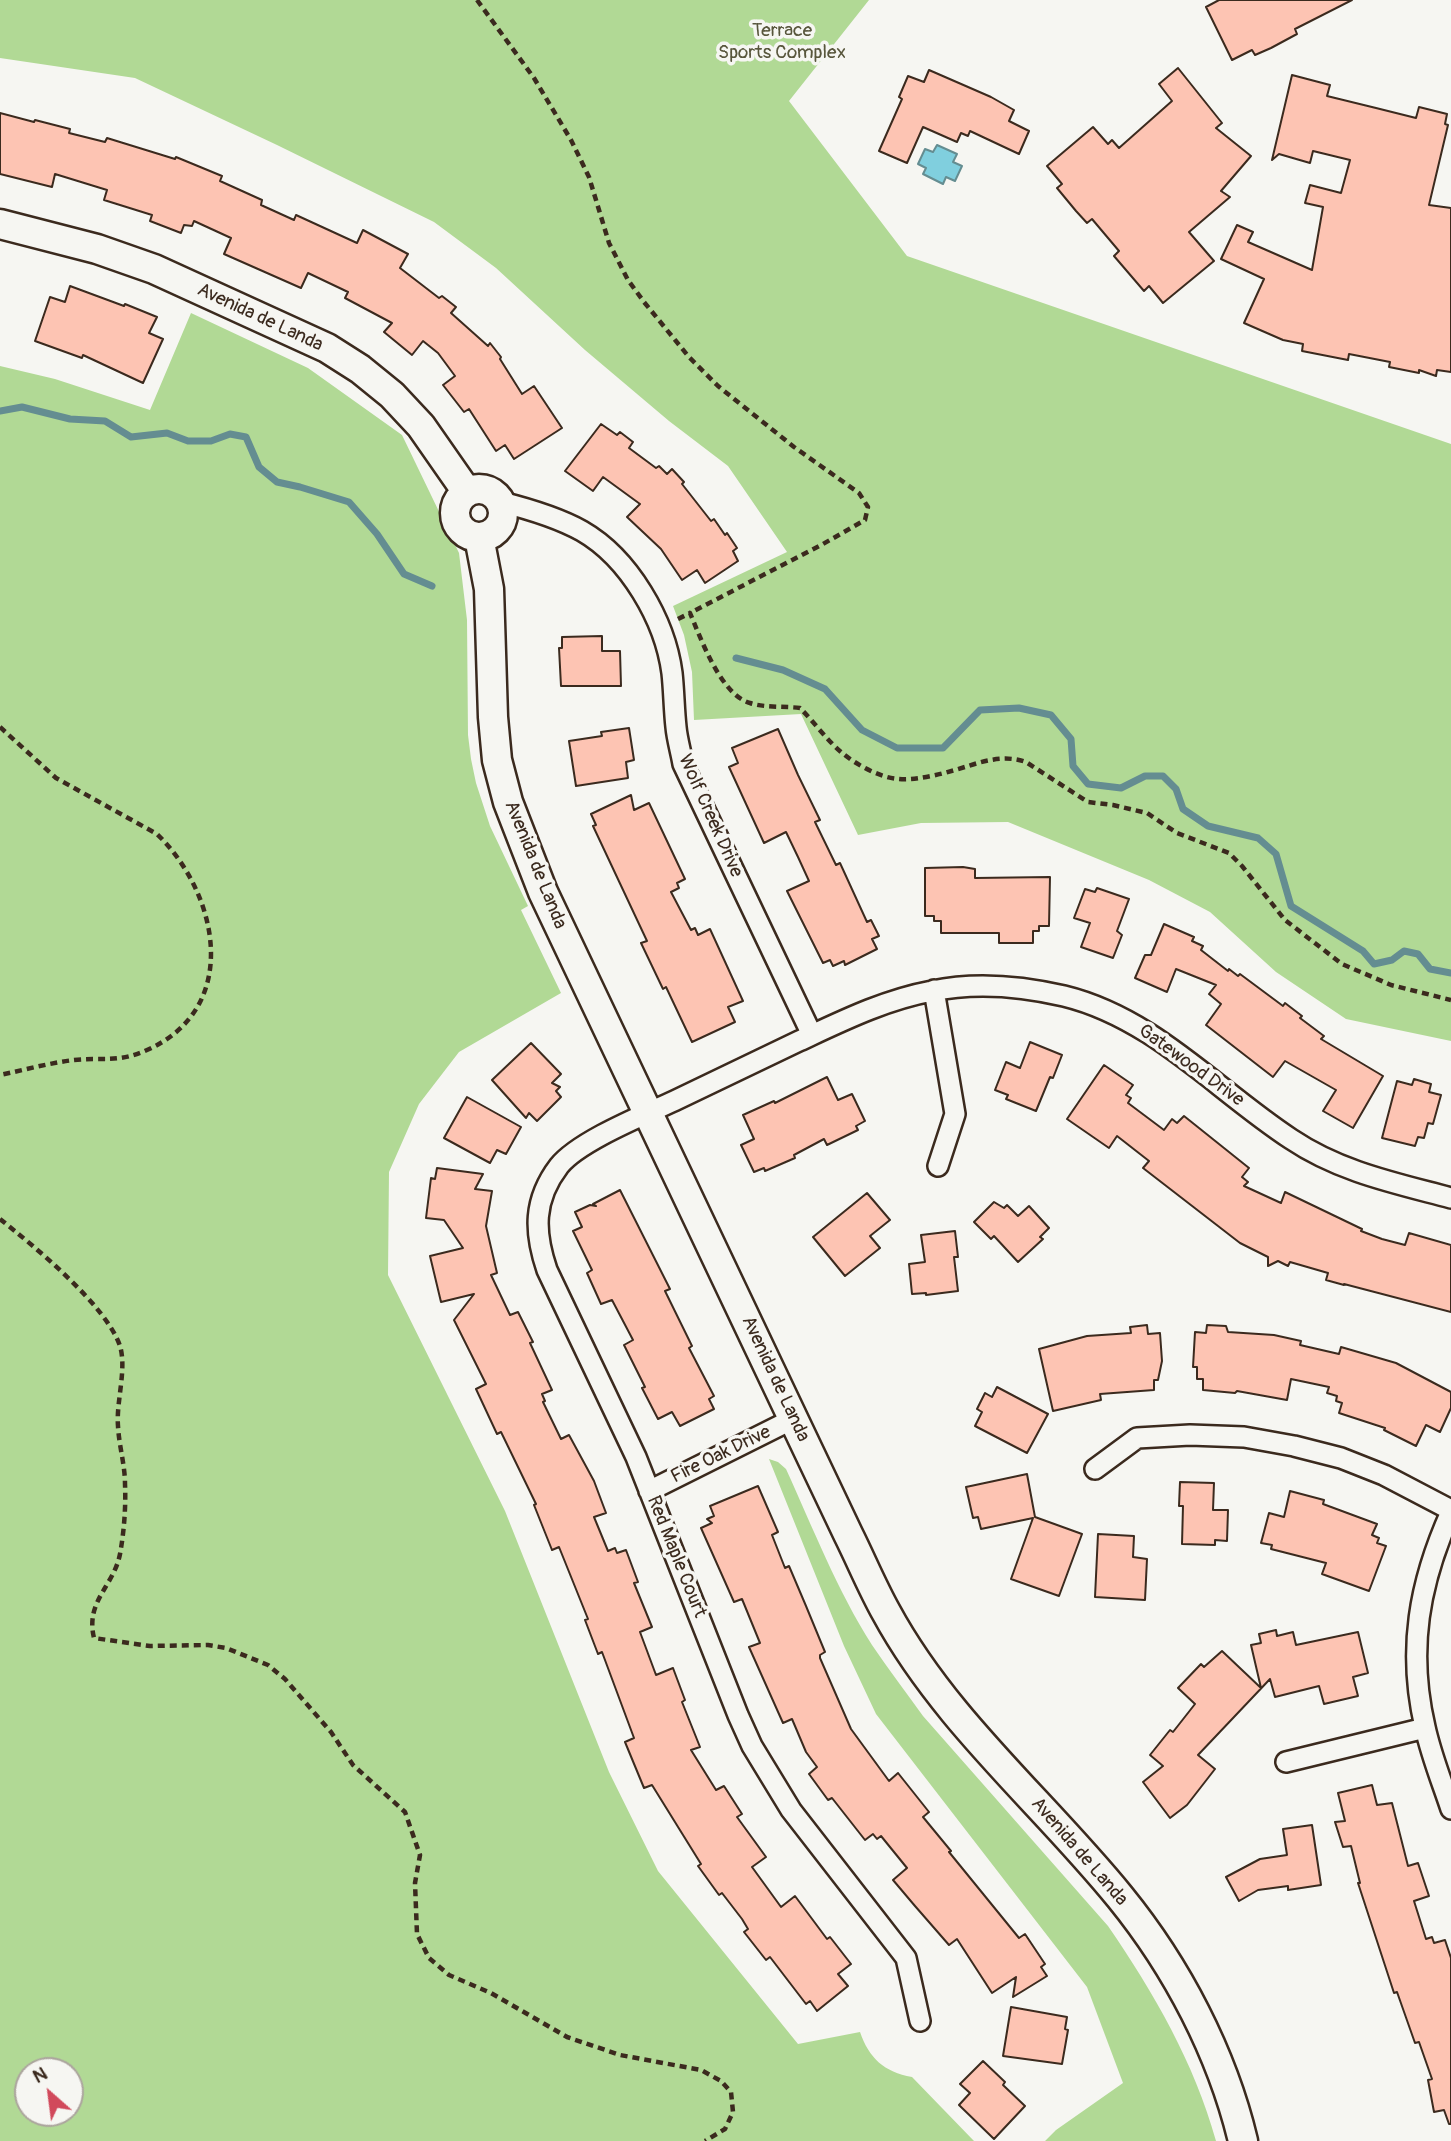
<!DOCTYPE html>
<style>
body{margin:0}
#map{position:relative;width:1451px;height:2141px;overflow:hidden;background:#f6f6f2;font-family:Pangolin,sans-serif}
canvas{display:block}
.north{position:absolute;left:14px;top:2057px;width:70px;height:70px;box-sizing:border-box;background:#f6f6f2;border:2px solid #aba49d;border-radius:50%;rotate:332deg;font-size:19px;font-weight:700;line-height:28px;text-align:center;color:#3b2a1e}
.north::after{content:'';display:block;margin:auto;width:24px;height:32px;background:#d1495b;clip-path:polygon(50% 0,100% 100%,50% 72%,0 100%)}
</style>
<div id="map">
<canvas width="1451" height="2141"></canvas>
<div class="north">N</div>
</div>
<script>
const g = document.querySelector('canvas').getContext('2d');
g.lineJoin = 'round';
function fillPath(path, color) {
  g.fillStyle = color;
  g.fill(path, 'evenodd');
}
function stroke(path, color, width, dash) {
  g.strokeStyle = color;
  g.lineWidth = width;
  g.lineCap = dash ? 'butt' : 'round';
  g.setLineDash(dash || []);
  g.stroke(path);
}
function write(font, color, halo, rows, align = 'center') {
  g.font = font + ' Pangolin,sans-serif';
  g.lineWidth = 7;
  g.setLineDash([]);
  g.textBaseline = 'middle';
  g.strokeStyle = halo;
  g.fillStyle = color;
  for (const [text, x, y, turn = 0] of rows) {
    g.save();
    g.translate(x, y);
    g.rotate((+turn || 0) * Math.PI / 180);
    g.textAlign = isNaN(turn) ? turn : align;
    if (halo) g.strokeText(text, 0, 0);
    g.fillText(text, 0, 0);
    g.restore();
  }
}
fillPath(new Path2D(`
 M0 0H869L789 101 907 256 1451 444V1041L1346 1019 1276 972 1210 912 1149 880 1008 822 921 823 858 835 801 714 694 720 692 672 684 635 673 606 787 552 728 466 669 421 585 350 496 268 434 222 277 145 135 78 0 58Z
 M191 313 308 368 402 435 459 553 467 620 468 735 471 759 476 783 490 826 528 906 521 910 561 993 459 1052 419 1104 389 1172 388 1275 505 1511 609 1772 658 1871 798 2044 860 2032C869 2058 884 2072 912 2077L974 2141H0V366L55 379 150 410ZM28 2071H70V2113H28Z
 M769 1459 778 1462 786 1469C813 1528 837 1590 872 1645 888 1669 906 1692 923 1716L1108 1926C1154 1993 1194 2062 1216 2141H1045L1056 2130 1123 2083 1087 1987 876 1714 844 1646Z`), '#b1d995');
const water = new Path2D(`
 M937 145 957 154 953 162 962 166 955 181 946 177 943 184 923 174 926 168 918 164 925 149 933 152Z`);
fillPath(water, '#80cfde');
stroke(water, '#648d91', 2);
stroke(new Path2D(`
 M0 411 22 407 70 419 105 421 131 437 167 433 188 441H211L230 434 246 437 259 467 277 482 300 487 349 502 377 534 404 574 432 586
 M736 658 783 670 825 689 862 730 897 748H943L980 710 1019 708 1051 715 1071 739 1073 766 1088 784 1121 788 1145 776H1163L1176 789 1183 809 1208 826 1258 838 1276 854 1291 906 1363 951 1374 964 1392 960 1404 951 1418 954 1430 969 1451 973`), '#648d91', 7);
const building = new Path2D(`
 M1219 0H1352L1295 29 1297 34 1271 48 1255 55 1252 50 1232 60 1206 7Z
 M1178 68 1222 123 1216 128 1251 156 1221 191 1230 197 1189 232 1214 261 1163 303 1149 286 1144 291 1114 256 1119 251 1092 219 1087 223 1076 211 1057 188 1062 184 1047 166 1093 127 1108 144 1112 140 1119 148 1172 101 1159 84Z
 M929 70 991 97 1014 110 1009 121 1029 131 1019 154 970 131 968 136 961 133 957 142 923 127 907 163 879 151 902 99 899 97 908 76 924 82Z
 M1292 75 1330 85 1327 96 1376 108 1416 118 1419 107 1447 114 1445 124 1448 125 1429 205 1451 208V372L1437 370 1436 376 1419 370V373L1389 367 1390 362 1349 354 1348 360 1302 351 1303 344 1283 340 1244 323 1264 279 1221 259 1237 225 1253 232 1248 242 1312 270 1323 207 1305 203 1310 185 1341 193 1350 160 1313 151 1310 163 1279 154 1272 160Z
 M0 113 34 122 35 120 70 129 69 133 105 142 107 138 175 159 176 157 222 176 220 181 262 200 261 205 294 220 296 215 357 243 363 230 408 254 400 268 439 298 442 296 456 307 451 313 488 346 490 343 501 357 500 359 522 394 534 386 562 428 514 459 505 445 496 451 469 409 464 412 443 385 455 376 438 353 423 341 412 355 384 332 392 323 345 298 348 292 308 273 301 288 224 254 231 238 194 221 192 226 184 225 181 233 150 221 152 215 104 200 107 190 55 174 52 187 0 174Z
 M70 286 124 306 125 304 157 317 149 333 163 339 143 383 83 355 82 358 35 341 50 297 65 302Z
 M601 424 617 435 620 432 633 442 629 448 656 468 659 466 667 474 672 469 684 482 682 484 711 521 714 519 725 535 727 533 737 548 733 551 738 561 705 583 697 570 682 580 661 549 627 517 640 504 603 477 593 491 565 471Z
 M602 636V651H620L621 686H561L559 648H562V637Z
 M629 728 634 760 626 762 628 778 576 786 569 741 602 736 601 732Z
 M778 729 798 775 820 820 815 822 836 865 840 863 867 922 871 920 879 936 872 939 877 949 845 965 844 961 833 966 830 960 823 963 787 891 809 881 798 857 786 832 764 843 729 767 738 763 732 748Z
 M631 795 634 810 649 803 685 879 677 883 679 888 671 892 691 930 695 928 698 935 710 929 743 1001 728 1007 735 1022 692 1042 666 987 663 989 641 943 647 941 593 826 596 825 591 814Z
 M963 867 975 869V878L1050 877 1049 926H1039V931H1033V943H999V933H941V921H934V916H925V868Z
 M1097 888 1129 899 1117 931 1122 935 1113 958 1081 947 1090 923 1074 918 1085 889 1095 892Z
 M1164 924 1194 937 1192 941 1203 946 1201 950 1228 971 1229 969 1238 976 1240 974 1283 1006 1285 1003 1302 1016 1300 1018 1324 1036 1321 1039 1383 1076 1353 1128 1323 1111 1336 1090 1285 1061 1273 1077 1206 1025 1221 1004 1209 994 1216 985 1176 969 1167 992 1135 978 1145 955H1151Z
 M1030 1042 1062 1055 1053 1078 1050 1077 1036 1111 1006 1099 1008 1095 995 1090 1006 1062 1020 1068Z
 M531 1043 561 1074 552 1083 560 1087 556 1091 561 1097 537 1121 529 1113 526 1118 492 1080Z
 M1104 1065 1133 1085 1126 1095 1131 1098 1128 1103 1164 1130 1172 1119 1177 1123 1184 1116 1249 1168 1242 1177 1248 1182 1244 1186 1281 1203 1285 1192 1362 1229 1361 1231 1382 1239 1405 1245 1409 1233 1451 1245V1312L1344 1284V1285L1326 1280 1328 1273 1290 1262 1288 1266 1278 1261 1268 1266V1257L1240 1243 1143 1168 1149 1161 1117 1136 1109 1148 1067 1119Z
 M827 1077 838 1100 852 1094 865 1121 856 1126 858 1130 827 1145 824 1139 794 1155 795 1158 765 1171 764 1168 754 1172 741 1145 754 1139 743 1115 774 1101 775 1103Z
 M1414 1079 1431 1084 1429 1092 1441 1095 1433 1124 1428 1123 1424 1138 1418 1137 1415 1146 1382 1138 1397 1081 1412 1085Z
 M467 1097 521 1127 506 1154 497 1150 490 1163 444 1138Z
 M437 1168 483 1174 475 1189 492 1191 486 1226 497 1273 491 1275 510 1315 518 1312 533 1342 530 1343 552 1390 542 1394 545 1401 543 1402 561 1439 569 1435 594 1481 606 1513 594 1517 608 1551 615 1548 617 1553 626 1550 638 1582 634 1583 652 1627 640 1632 656 1675 673 1668 685 1700 682 1702 700 1747 691 1750 716 1790 724 1786 742 1814 737 1817 766 1857 752 1867 781 1907 795 1896 827 1939 830 1937 851 1964 838 1974 848 1986 817 2011 810 2001 806 2004 770 1957 766 1960 744 1932 748 1929 742 1919 722 1893 719 1895 698 1866 701 1864 652 1785 644 1788 625 1742 634 1738 602 1652 598 1654 585 1620 588 1619 559 1547 552 1550 534 1505 536 1504 501 1432 497 1434 476 1389 486 1384 454 1320 474 1294 441 1302 430 1256 463 1248 444 1220 426 1218 431 1178 435 1179Z
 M620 1190 670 1289 665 1291 692 1346 689 1348 714 1396 709 1399 714 1409 680 1426 672 1412 658 1419 642 1388 645 1387 624 1345 633 1340 612 1300 601 1304 587 1273 592 1270 573 1231 582 1227 575 1212 590 1205 596 1206 593 1204Z
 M867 1193 890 1220 870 1236 880 1248 845 1276 813 1237Z
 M994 1202 1004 1208 1007 1205 1018 1216 1029 1206 1049 1228 1040 1237 1043 1239 1018 1262 994 1236 991 1239 974 1222Z
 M955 1231 958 1257H954L958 1291 926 1295V1293L912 1294 909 1264 925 1262 921 1235Z
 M1147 1325 1148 1334 1160 1333 1162 1361 1158 1380H1154V1390L1100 1394 1101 1400 1053 1411 1039 1349 1087 1336 1131 1333 1130 1327Z
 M1207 1325 1226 1326 1228 1332 1274 1335 1301 1341 1300 1345 1339 1354 1341 1347 1396 1363 1451 1392V1408L1440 1432 1426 1425 1416 1446 1384 1430 1385 1428 1339 1413 1342 1403 1336 1401 1337 1396 1327 1393 1329 1387 1291 1379 1287 1400 1237 1391 1235 1393 1203 1390V1379H1197V1367H1193L1195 1332 1206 1333Z
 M997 1387 1048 1414 1027 1453 975 1426 982 1412 977 1409 985 1393 992 1397Z
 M1027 1474 1035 1517 1082 1534 1059 1596 1011 1579 1033 1518 981 1529 978 1517 973 1518 966 1487Z
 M1180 1482 1214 1483 1213 1510H1228L1227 1541 1215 1540V1545L1182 1544 1183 1506H1179Z
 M758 1486 778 1532 772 1535 785 1568 789 1566 806 1606 825 1652 820 1655V1658L851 1729 889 1781 898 1773 929 1812 923 1817 951 1851 949 1852 1019 1938 1025 1934 1045 1964 1041 1967 1047 1976 1013 1997 1016 1977 992 1993 957 1939 949 1945 915 1906 893 1880 907 1868 881 1836 877 1839 873 1834 865 1840 832 1798 828 1800 809 1774 817 1767 806 1752 792 1719 783 1723 749 1647 760 1643 742 1599 734 1602 701 1528 712 1523 707 1519 714 1516 710 1506Z
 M1290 1491 1324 1500 1323 1504 1377 1524 1372 1535 1379 1538 1377 1543 1386 1546 1369 1591 1322 1574 1326 1563 1271 1549 1272 1545 1261 1543 1269 1513 1284 1517Z
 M1098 1534 1134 1536 1133 1557 1147 1559 1145 1600 1095 1597Z
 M1276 1630 1277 1636 1293 1632 1296 1645 1358 1632 1368 1673 1353 1677 1358 1696 1324 1704 1319 1686 1275 1697 1270 1679 1198 1755 1215 1769 1187 1805 1170 1818 1143 1782 1163 1766 1150 1755 1170 1730 1173 1732 1195 1704 1178 1688 1201 1664 1204 1667 1222 1651 1261 1688 1251 1645 1261 1643 1259 1634Z
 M1372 1785 1377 1805 1392 1803 1408 1866 1418 1863 1429 1896 1414 1901 1426 1939 1432 1937 1434 1943 1445 1940 1451 1958V2124H1449L1444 2110 1434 2112 1428 2080 1432 2079 1419 2042 1415 2043 1397 1992 1394 1993 1358 1883H1360L1351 1846 1343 1847 1335 1822 1345 1821 1338 1793Z
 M1312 1825 1321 1885 1288 1890V1886L1258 1890 1239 1901 1226 1877 1260 1859 1287 1855 1283 1829Z
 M1011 2007 1067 2017 1065 2029 1068 2030 1062 2064 1003 2056Z
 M983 2061 1005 2082 1003 2085 1025 2106 994 2139 959 2105 970 2093 960 2084Z`);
fillPath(building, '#fdc4b3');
stroke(building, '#3b2a1e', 2);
const street = new Path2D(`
 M501 502C529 509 557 517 582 531 629 558 665 620 672 673 674 691 674 709 676 727 677 739 681 752 683 764L812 1035
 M934 990 955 1114 938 1166
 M1095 1469 1137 1438 1190 1435 1244 1437 1294 1446 1341 1458 1384 1475 1451 1510
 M649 1491 793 1419
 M1451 1512C1419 1583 1407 1650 1425 1727 1431 1755 1442 1782 1451 1809
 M1286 1762 1425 1728
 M920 2021 906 1958 791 1810 752 1746 738 1715 636 1457 547 1270C534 1232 533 1200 559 1166 579 1141 644 1115 674 1101 715 1081 757 1061 799 1041 842 1021 884 1000 932 991 975 982 1021 986 1064 996 1154 1018 1216 1090 1291 1139 1340 1172 1395 1183 1451 1198`);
const secondary = new Path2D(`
 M0 224 97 249 154 269 327 348 360 369 392 395 421 426 467 492
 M455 513a24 24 0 1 1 48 0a24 24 0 1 1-48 0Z
 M479 537 489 589 493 717 497 760 508 802 543 892C619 1052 695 1211 770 1370 796 1425 822 1479 848 1534 861 1560 872 1587 886 1612 945 1721 1043 1802 1120 1897 1177 1967 1222 2053 1243 2141`);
stroke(street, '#3b2a1e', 24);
stroke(secondary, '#3b2a1e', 33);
stroke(new Path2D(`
 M477 0 534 78 571 140 589 177 609 243 628 280 644 302 689 357 718 386 794 447 859 493 868 507 865 520 823 544 690 613
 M678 619 690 613C701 639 721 695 750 703 765 708 784 706 800 708 814 722 826 739 841 752 855 764 880 778 899 779 918 781 949 772 968 766 987 760 1006 755 1026 762L1088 802 1113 805 1147 813 1177 833 1229 853 1242 866 1285 920 1342 964 1391 985 1451 1000
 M0 727 56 778 157 834C219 894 242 1008 147 1050 118 1063 103 1057 74 1060 49 1063 24 1070 0 1075
 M0 1219C35 1247 106 1305 120 1346 127 1369 116 1402 118 1426 119 1446 125 1465 125 1484 126 1507 124 1532 120 1554 114 1586 85 1601 94 1638L150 1646 208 1645 226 1648 268 1665 285 1679 331 1732 353 1765 405 1812 420 1855 415 1883 417 1934 429 1958 449 1975 491 1993 567 2037 620 2055 701 2070 721 2081 731 2092 733 2112 725 2129 705 2141`), '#3b2a1e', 4.5, [7, 5]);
stroke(street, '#f6f6f2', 19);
stroke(secondary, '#f6f6f2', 28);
write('19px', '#58563c', '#f6f6f2', [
 ["Terrace",782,31],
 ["Sports Complex",782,53]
]);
write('19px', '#3b2a1e', '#f6f6f2', [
 ["Avenida de Landa",260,318,25],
 ["Wolf Creek Drive",710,816,66],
 ["Avenida de Landa",535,865,68],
 ["Gatewood Drive",1191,1066,36],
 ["Avenida de Landa",775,1379,65],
 ["Fire Oak Drive",721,1455,-26],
 ["Red Maple Court",676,1557,68],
 ["Avenida de Landa",1079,1852,49]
]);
</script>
